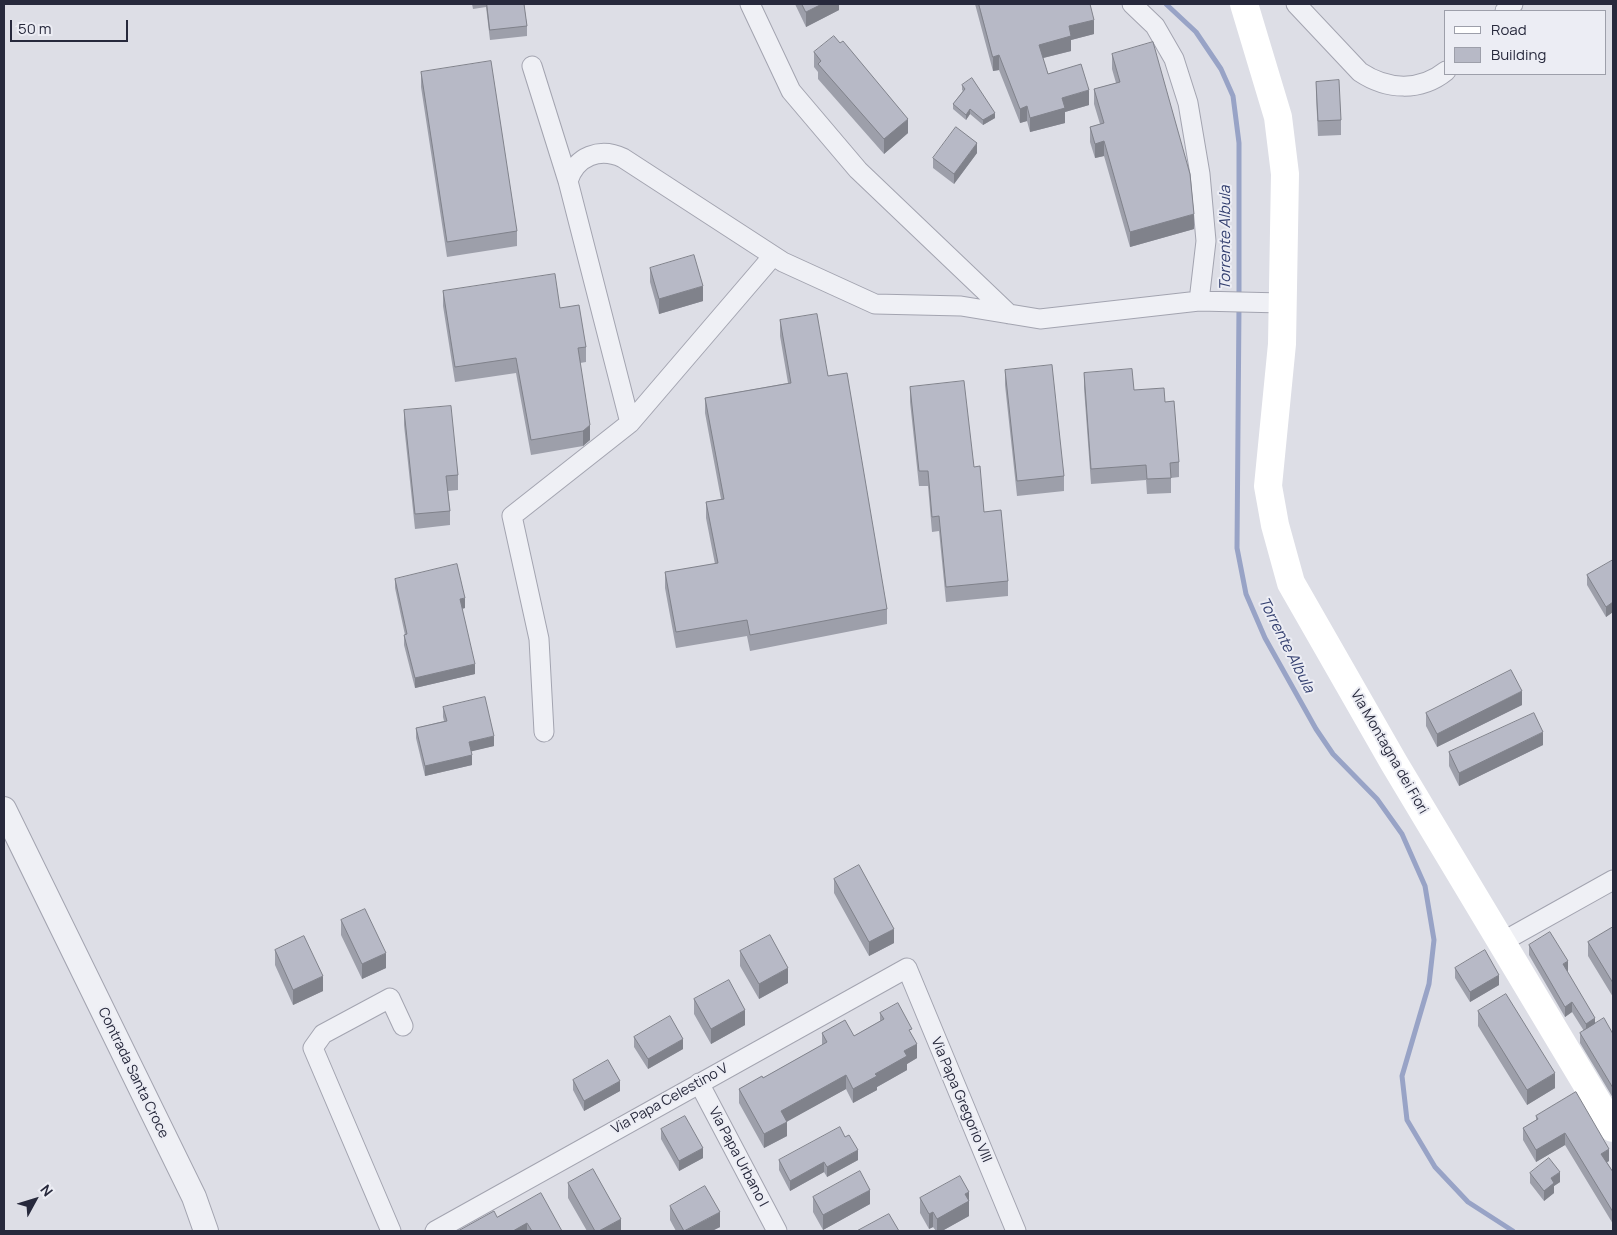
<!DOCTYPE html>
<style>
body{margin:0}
#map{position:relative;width:1617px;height:1235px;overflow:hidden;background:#dddee6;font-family:Manrope,sans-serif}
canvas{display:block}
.frame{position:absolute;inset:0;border:5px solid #27293c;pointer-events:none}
.legend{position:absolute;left:1444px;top:10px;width:162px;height:65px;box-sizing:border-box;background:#ecedf4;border:1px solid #9d9faa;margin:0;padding:6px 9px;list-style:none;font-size:15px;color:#27293c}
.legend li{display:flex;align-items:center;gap:10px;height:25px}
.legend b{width:25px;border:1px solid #9d9faa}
.north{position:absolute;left:10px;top:1175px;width:50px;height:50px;-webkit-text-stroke:4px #ecedf4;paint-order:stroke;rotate:51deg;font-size:14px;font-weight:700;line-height:20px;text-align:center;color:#27293c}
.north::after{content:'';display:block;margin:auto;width:18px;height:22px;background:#27293c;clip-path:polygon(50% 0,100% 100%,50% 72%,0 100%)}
.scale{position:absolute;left:10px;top:20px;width:118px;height:22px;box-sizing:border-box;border:2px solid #27293c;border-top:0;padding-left:6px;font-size:15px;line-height:18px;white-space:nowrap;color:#27293c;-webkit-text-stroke:4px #ecedf4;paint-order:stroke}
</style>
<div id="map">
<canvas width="1617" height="1235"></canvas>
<div class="frame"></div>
<ul class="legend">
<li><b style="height:6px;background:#fff"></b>Road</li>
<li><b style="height:14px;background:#b7b9c6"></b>Building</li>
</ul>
<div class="north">N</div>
<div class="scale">50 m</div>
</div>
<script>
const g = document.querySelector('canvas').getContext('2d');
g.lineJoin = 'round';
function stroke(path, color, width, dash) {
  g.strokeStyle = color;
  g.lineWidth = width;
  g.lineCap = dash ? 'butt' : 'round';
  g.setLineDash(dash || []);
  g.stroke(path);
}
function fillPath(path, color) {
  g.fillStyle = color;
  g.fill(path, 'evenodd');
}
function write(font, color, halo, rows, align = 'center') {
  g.font = font + ' Manrope,sans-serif';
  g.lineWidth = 4;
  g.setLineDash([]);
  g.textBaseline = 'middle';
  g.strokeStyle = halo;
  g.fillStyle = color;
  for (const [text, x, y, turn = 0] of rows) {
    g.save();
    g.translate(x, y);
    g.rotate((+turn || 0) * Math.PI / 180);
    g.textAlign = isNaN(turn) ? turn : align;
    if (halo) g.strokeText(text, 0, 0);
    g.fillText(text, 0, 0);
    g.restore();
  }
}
stroke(new Path2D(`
 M1166 4 1196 32 1221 69 1233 96 1239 143V297
 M1239 306 1237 548 1246 594 1265 638 1316 729 1333 754 1377 799 1402 834 1425 886 1434 940 1429 984 1402 1076 1407 1120 1435 1167 1468 1202 1513 1231`), '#98a3c6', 5);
const minor = new Path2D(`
 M750 4 791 91 858 170 1009 314
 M1132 4 1155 26 1174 59 1188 103 1200 174 1206 241 1199 301
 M1296 4 1360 72C1387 90 1420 92 1446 71
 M1505 11 1513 4
 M532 66 568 181 630 423
 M568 181C576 156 600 147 623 158L783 262 875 304 961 306 1040 319 1199 301 1282 303
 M544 732 539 639 512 516 630 423 773 256
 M1502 942 1613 880
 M699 1083 777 1231
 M391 1231 313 1048 323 1034 390 998 403 1026
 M435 1231 907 968 1016 1231`);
const tertiary = new Path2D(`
 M4 809 194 1197 206 1231`);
stroke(minor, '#a3a4b0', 21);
stroke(tertiary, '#a3a4b0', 26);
stroke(minor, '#eff0f5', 19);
stroke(tertiary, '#eff0f5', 24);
stroke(new Path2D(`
 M1244 4 1278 117 1285 174 1282 344 1268 486 1275 525 1291 583 1394 763 1613 1128`), '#fff', 28);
fillPath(new Path2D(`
 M472 4H524L527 26V36L490 40 486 7 473 9Z
 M795 4H839V10L806 27Z
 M975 4H1090L1094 34 1071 40V51L1043 58 1048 74 1089 105 1065 112V123L1030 132 1027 121 1020 123 999 70 993 71Z
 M840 43 908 133 884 154 818 79V72L814 67V52Z
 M1112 54 1194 229 1130 247 1104 156 1095 158 1090 142V127L1100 124 1094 104V89L1116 83 1112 69Z
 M421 72 517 231V246L447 257 421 87Z
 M1316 82 1341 120V135L1318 136 1316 96Z
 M962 85 995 118 983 125 970 114 966 120 953 109V104L963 91 962 90Z
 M977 153 954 184 933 168V158Z
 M650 268 703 301 659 314 650 282Z
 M443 291 560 308 586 347V362L580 363 590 440 583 446 531 455 516 373 455 382 443 306Z
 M780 320 828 376 887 609V624L750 651 747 636 676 648 665 588V572L715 564 706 518V502L721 499 705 413V398L788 383 780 336Z
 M1005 370 1064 476V491L1017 496 1005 385Z
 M1084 373 1134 390 1165 402 1179 462V477L1171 478V493L1147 494 1146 480 1091 484 1084 388Z
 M910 387 974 467 984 512 1008 581V596L946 602 939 531 932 532 928 486H919L910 402Z
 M404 410 458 475V490L448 491 450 511V525L415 529 404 425Z
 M1613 561V612L1606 617 1587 585V575Z
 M395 579 465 608 462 609 475 674 415 688 404 645V635H405L395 588Z
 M1522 705 1437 747 1426 726V713Z
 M443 707 494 746 471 751 472 765 425 776 416 738V728L444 721 443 717Z
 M1543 745 1459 786 1449 766V752Z
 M834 879 894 943 869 956 834 893Z
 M341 920 386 968 362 979 341 935Z
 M1613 927V997L1588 956V942Z
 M1529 945 1568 971H1567L1595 1023 1613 1034V1098L1580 1043V1033L1584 1031 1572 1012 1565 1017 1529 955Z
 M275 950 323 991 293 1005 275 965Z
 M740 951 788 983 759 999 740 966Z
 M1455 968 1499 985 1470 1002 1455 978Z
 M694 999 745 1025 711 1044 694 1014Z
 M1478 1011 1555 1088 1527 1105 1478 1026Z
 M880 1013 912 1036 917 1058 907 1064V1070L877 1087V1090L853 1103 846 1089 787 1121V1136L764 1148 739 1103V1089L763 1078 822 1045V1033L854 1036 880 1021Z
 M634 1037 683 1049 648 1069 634 1047Z
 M573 1080 620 1091 584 1111 573 1090Z
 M1576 1092 1609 1161 1607 1162 1613 1172V1224L1565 1145 1536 1162 1523 1140V1128L1536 1120V1116Z
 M661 1129 703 1158 679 1171 661 1139Z
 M779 1160H858L827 1177 824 1172 790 1191 779 1170Z
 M1530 1173 1560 1182 1554 1186V1193L1544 1201 1530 1183Z
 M568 1183 621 1231H587L568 1198Z
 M969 1192V1216L942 1231H936L933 1227 929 1229 920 1213V1198Z
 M813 1197 870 1204 823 1230 813 1212Z
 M670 1206 720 1227 712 1231H676L670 1220Z
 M497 1217 562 1231H458Z`), '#9d9faa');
fillPath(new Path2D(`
 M822 4H839V10L806 27V12Z
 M1094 20V34L1071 40V51L1039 59V45L1069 26Z
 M999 55V70L993 71V57Z
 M1089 90V105L1065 112V123L1030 132V118L1062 98Z
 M1027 106V121L1020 123V109Z
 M970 109V114L966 120V115Z
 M995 113V118L983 125V120Z
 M908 119V133L884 154V139Z
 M1104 141V156L1095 158V144Z
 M977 143V153L954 184V174Z
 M1194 214V229L1130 247V232Z
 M703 286V301L659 314V299Z
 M590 425V440L583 446V431Z
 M465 598V608L460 609V599Z
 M1613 602V612L1606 617V607Z
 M475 664V674L415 688V678Z
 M1522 691V705L1437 747V734Z
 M1543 732V745L1459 786V773Z
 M494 736V746L469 752V742Z
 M472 755V765L425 776V766Z
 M894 929V943L869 956V942Z
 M386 953V968L362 979V964Z
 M1568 961V971L1563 974V964Z
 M788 968V983L759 999V984Z
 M1499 975V985L1470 1002V992Z
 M323 976V991L293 1005V990Z
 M1572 1002V1012L1565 1017V1007Z
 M745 1010V1025L711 1044V1029Z
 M1595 1018V1028L1586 1034V1024Z
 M683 1039V1049L648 1069V1059Z
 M917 1044V1058L907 1064V1070L877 1087V1090L853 1103V1089L875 1074 904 1051Z
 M1555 1073V1088L1527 1105V1090Z
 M846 1075V1089L781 1125V1111Z
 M620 1081V1091L584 1111V1101Z
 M787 1122V1136L764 1148V1134Z
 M1565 1133V1145L1536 1162V1150Z
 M703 1148V1158L679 1171V1161Z
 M1609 1149V1161L1601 1166V1154Z
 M858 1150V1160L827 1177V1167Z
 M824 1162V1172L790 1191V1181Z
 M1560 1172V1182L1554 1186V1193L1544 1201V1191L1551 1178Z
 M870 1190V1204L823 1230V1215Z
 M969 1192V1216L942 1231H937V1219L965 1194Z
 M720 1212V1227L712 1231H685Z
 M933 1212V1227L929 1229V1214Z
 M621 1219V1231H599Z
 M527 1223V1231H513Z`), '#80828b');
const building = new Path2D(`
 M487 4H524L527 26 490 30Z
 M802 4H822L806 12Z
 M979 4H1090L1094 20 1069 26 1071 36 1039 45 1048 74 1081 64 1089 90 1062 98 1065 108 1030 118 1027 106 1020 109 999 55 993 57Z
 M834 36 840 43 843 41 908 119 884 139 818 64 821 61 814 52Z
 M1153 42 1190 174 1194 214 1130 232 1104 141 1095 144 1090 127 1104 123 1094 89 1120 82 1112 54Z
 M491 61 517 231 447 242 421 72Z
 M972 78 995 113 983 120 970 109 966 115 953 104 965 89 962 85Z
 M1339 80 1341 120 1318 121 1316 82Z
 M956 127 977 143 954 174 933 158Z
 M694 255 703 286 659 299 650 268Z
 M555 274 560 308 579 305 586 347 578 348 590 425 583 431 531 440 516 358 455 367 443 291Z
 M817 314 828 376 847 373 887 609 750 635 747 620 676 632 665 572 718 563 706 502 724 499 705 398 791 383 780 320Z
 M1052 365 1064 476 1017 481 1005 370Z
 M1132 369 1134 390 1164 388 1165 402 1174 401 1179 462 1170 463 1171 478 1147 479 1146 465 1091 469 1084 373Z
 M964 381 974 467 980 466 984 512 1001 510 1008 581 946 587 939 516 932 517 928 471H919L910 387Z
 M451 406 458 475 446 476 450 511 415 514 404 410Z
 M1613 560V602L1606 607 1587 575Z
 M457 564 465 598 460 599 475 664 415 678 404 635 407 634 395 579Z
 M1511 670 1522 691 1437 734 1426 713Z
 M485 697 494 736 469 742 472 755 425 766 416 728 447 721 443 707Z
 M1534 713 1543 732 1459 773 1449 752Z
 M859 865 894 929 869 942 834 879Z
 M365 909 386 953 362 964 341 920Z
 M1613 927V983L1588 942Z
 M1550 932 1568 961 1563 964 1595 1018 1586 1024 1572 1002 1565 1007 1529 945Z
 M770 935 788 968 759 984 740 951Z
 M304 936 323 976 293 990 275 950Z
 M1485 950 1499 975 1470 992 1455 968Z
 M729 980 745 1010 711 1029 694 999Z
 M1506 994 1555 1073 1527 1090 1478 1011Z
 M898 1003 912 1029 909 1030 917 1044 904 1051 907 1056 875 1074 877 1076 853 1089 846 1075 781 1111 787 1122 764 1134 739 1089 762 1076 763 1078 827 1042 822 1033 845 1020 854 1036 884 1019 880 1013Z
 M670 1016 683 1039 648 1059 634 1037Z
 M1604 1018 1613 1034V1088L1580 1033Z
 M608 1060 620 1081 584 1101 573 1080Z
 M1576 1092 1609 1149 1601 1154 1613 1172V1212L1565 1133 1536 1150 1523 1128 1538 1119 1536 1116Z
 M685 1116 703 1148 679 1161 661 1129Z
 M840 1127 845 1137 849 1135 858 1150 827 1167 824 1162 790 1181 779 1160Z
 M1549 1158 1560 1172 1551 1178 1554 1183 1544 1191 1530 1173Z
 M593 1169 621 1219 599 1231H595L568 1183Z
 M860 1171 870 1190 823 1215 813 1197Z
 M960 1176 969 1192 965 1194 969 1201 937 1219 933 1212 929 1214 920 1198Z
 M705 1186 720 1212 684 1231 670 1206Z
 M541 1193 562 1231H532L527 1223 513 1231H458L494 1211 497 1217Z
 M889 1214 899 1231H857Z`);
fillPath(building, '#b7b9c6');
stroke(building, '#80828b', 1);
write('14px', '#27293c', '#ecedf4', [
 ["Via Montagna dei Fiori",1389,752,60],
 ["Contrada Santa Croce",133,1073,64],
 ["Via Papa Celestino V",670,1099,-29],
 ["Via Papa Gregorio VIII",961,1100,67],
 ["Via Papa Urbano I",738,1157,62]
]);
write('italic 15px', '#333f6f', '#ecedf4', [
 ["Torrente Albula",1226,238,-90],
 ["Torrente Albula",1286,645,63]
]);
</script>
